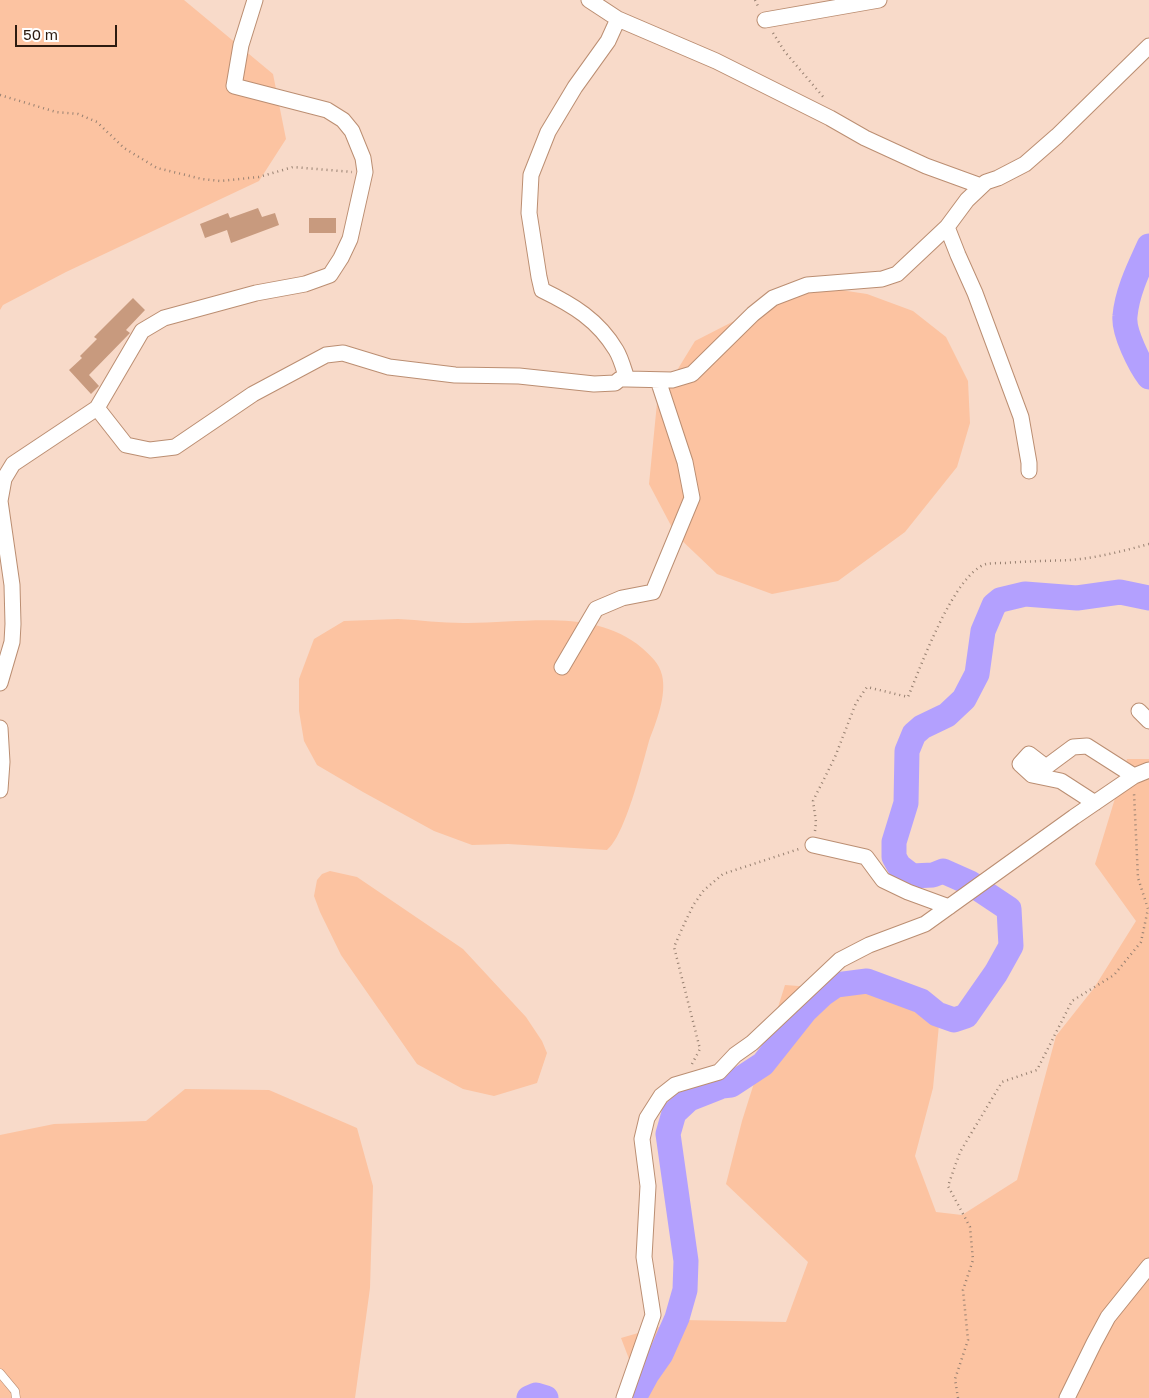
<!DOCTYPE html>
<style>
body{margin:0}
#map{position:relative;width:1149px;height:1398px;overflow:hidden;background:#f8dac9;font-family:"Golos Text",sans-serif}
canvas{display:block}
.scale{position:absolute;left:15px;top:25px;width:102px;height:22px;box-sizing:border-box;border:2px solid #2c1b10;border-top:0;padding-left:6px;font-size:15px;line-height:18px;white-space:nowrap;color:#2c1b10;-webkit-text-stroke:4px #fff;paint-order:stroke}
</style>
<div id="map">
<canvas width="1149" height="1398"></canvas>
<div class="scale">50 m</div>
</div>
<script>
const g = document.querySelector('canvas').getContext('2d');
g.lineJoin = 'round';
function fillPath(path, color) {
  g.fillStyle = color;
  g.fill(path, 'evenodd');
}
function stroke(path, color, width, dash) {
  g.strokeStyle = color;
  g.lineWidth = width;
  g.lineCap = dash ? 'butt' : 'round';
  g.setLineDash(dash || []);
  g.stroke(path);
}
fillPath(new Path2D(`
 M0 0H184L273 74 286 139 259 181 66 272 3 305 0 310Z
 M827 288 867 294 913 311 946 337 968 381 970 423 957 467 905 532 838 581 772 594 717 574 676 535 649 484 657 403 695 341 787 294Z
 M398 619C420 620 441 623 463 623 521 624 594 607 642 648 651 656 659 663 662 675 667 696 656 722 649 741 642 766 625 836 607 850L508 844 472 845 434 831 363 792 317 765 304 741 299 711V679L314 639 344 621Z
 M1127 759H1149V1398H644L621 1338 683 1320 786 1322 808 1262 726 1184 742 1121 785 985 879 992 940 1014 933 1088 915 1156 936 1212 962 1215 1017 1180 1056 1036 1094 988 1136 921 1095 864Z
 M330 871 357 877 463 949 526 1017 542 1041 547 1053 537 1083 494 1096 463 1089 417 1064 341 955 320 912 314 896 317 880 322 874Z
 M185 1089 269 1090 357 1128 373 1186 370 1288 355 1398H0V1135L54 1124 146 1121Z`), '#fcc3a1');
stroke(new Path2D(`
 M1149 246C1139 268 1127 292 1125 316 1123 332 1140 365 1149 377
 M529 1398 536 1395 546 1398
 M634 1398 647 1374 661 1354 677 1318 685 1290 686 1261 668 1134 674 1113 689 1099 722 1086 731 1085 763 1064 805 1011 823 994 836 985 867 981 921 1001 937 1014 954 1020 966 1016 996 973 1011 946 1009 909 970 883 943 871 933 875 912 876 899 866 894 857V842L906 803 907 751 914 734 922 727 947 715 964 699 977 674 983 631 994 605 1000 600 1025 594 1077 598 1120 592 1149 598`), '#b3a0fe', 25);
fillPath(new Path2D(`
 M258 208 262 217 275 213 279 225 231 243 227 230 205 238 200 224 228 213 230 218Z
 M309 218H336V233H309Z
 M133 298 145 310 126 330 130 333 89 375 99 386 91 394 69 370 82 358 80 356 97 339 94 337Z`), '#c89a7e');
const lane = new Path2D(`
 M0 1373 15 1391 16 1398`);
const street = new Path2D(`
 M589 0 618 19 716 61 830 118 865 138 926 166 981 186
 M618 19 608 41 575 87 548 132 531 175 529 213 539 277 542 290C573 305 598 320 616 350 621 358 624 370 627 379
 M765 20 879 0
 M947 227 958 255 975 293 1021 417 1029 463V471
 M97 408 126 445 150 450 175 447 253 394 326 355 343 353 389 367 455 375 519 376 594 384 615 383 620 379H627L672 380 692 374 753 314 773 298 807 285 882 279 897 274 947 227 967 200 986 182 998 178 1025 164 1057 136 1149 46
 M562 667 596 609 622 598 653 592 692 498 685 462 658 380
 M0 683 12 642 13 624 12 585 0 501 4 479 13 464 97 408 142 331 164 318 256 293 305 284 330 275 341 258 350 239 365 172 363 158 352 131 343 120 327 110 234 86 241 45 255 0
 M1139 711 1149 721
 M0 728 2 762 0 790
 M1095 803 1061 781 1032 775 1020 764 1029 754 1046 767 1073 747 1087 746 1134 776
 M813 845 866 857 883 880 908 892 949 907
 M624 1398 653 1315 644 1257 648 1186 642 1139 647 1118 661 1096 675 1085 719 1072 735 1055 752 1043 840 960 869 945 925 924 1074 817 1134 776 1149 770
 M1067 1398 1094 1343 1108 1317 1149 1266`);
stroke(lane, '#bb8e72', 9);
stroke(street, '#bb8e72', 17);
stroke(new Path2D(`
 M755 0 759 8
 M773 33 785 52 825 99
 M0 95 56 112 78 114 97 122 124 148 157 168 202 179 220 181 259 177 293 167 352 172
 M815 831 816 822 813 801 835 757 856 703 867 687 908 697C921 666 954 574 986 564 992 563 999 563 1005 563 1027 561 1049 561 1070 560 1097 558 1123 551 1149 544
 M692 1064 700 1049 674 947 686 920 694 904 704 890 723 874 799 849
 M958 1398 955 1379 968 1340 963 1290 973 1260 970 1227 948 1186 960 1152 1002 1082 1037 1070 1072 1001 1114 975 1141 942 1148 909 1138 878 1134 793`), '#978071', 2.5, [1, 4]);
stroke(lane, '#fff', 8);
stroke(street, '#fff', 15);
</script>
